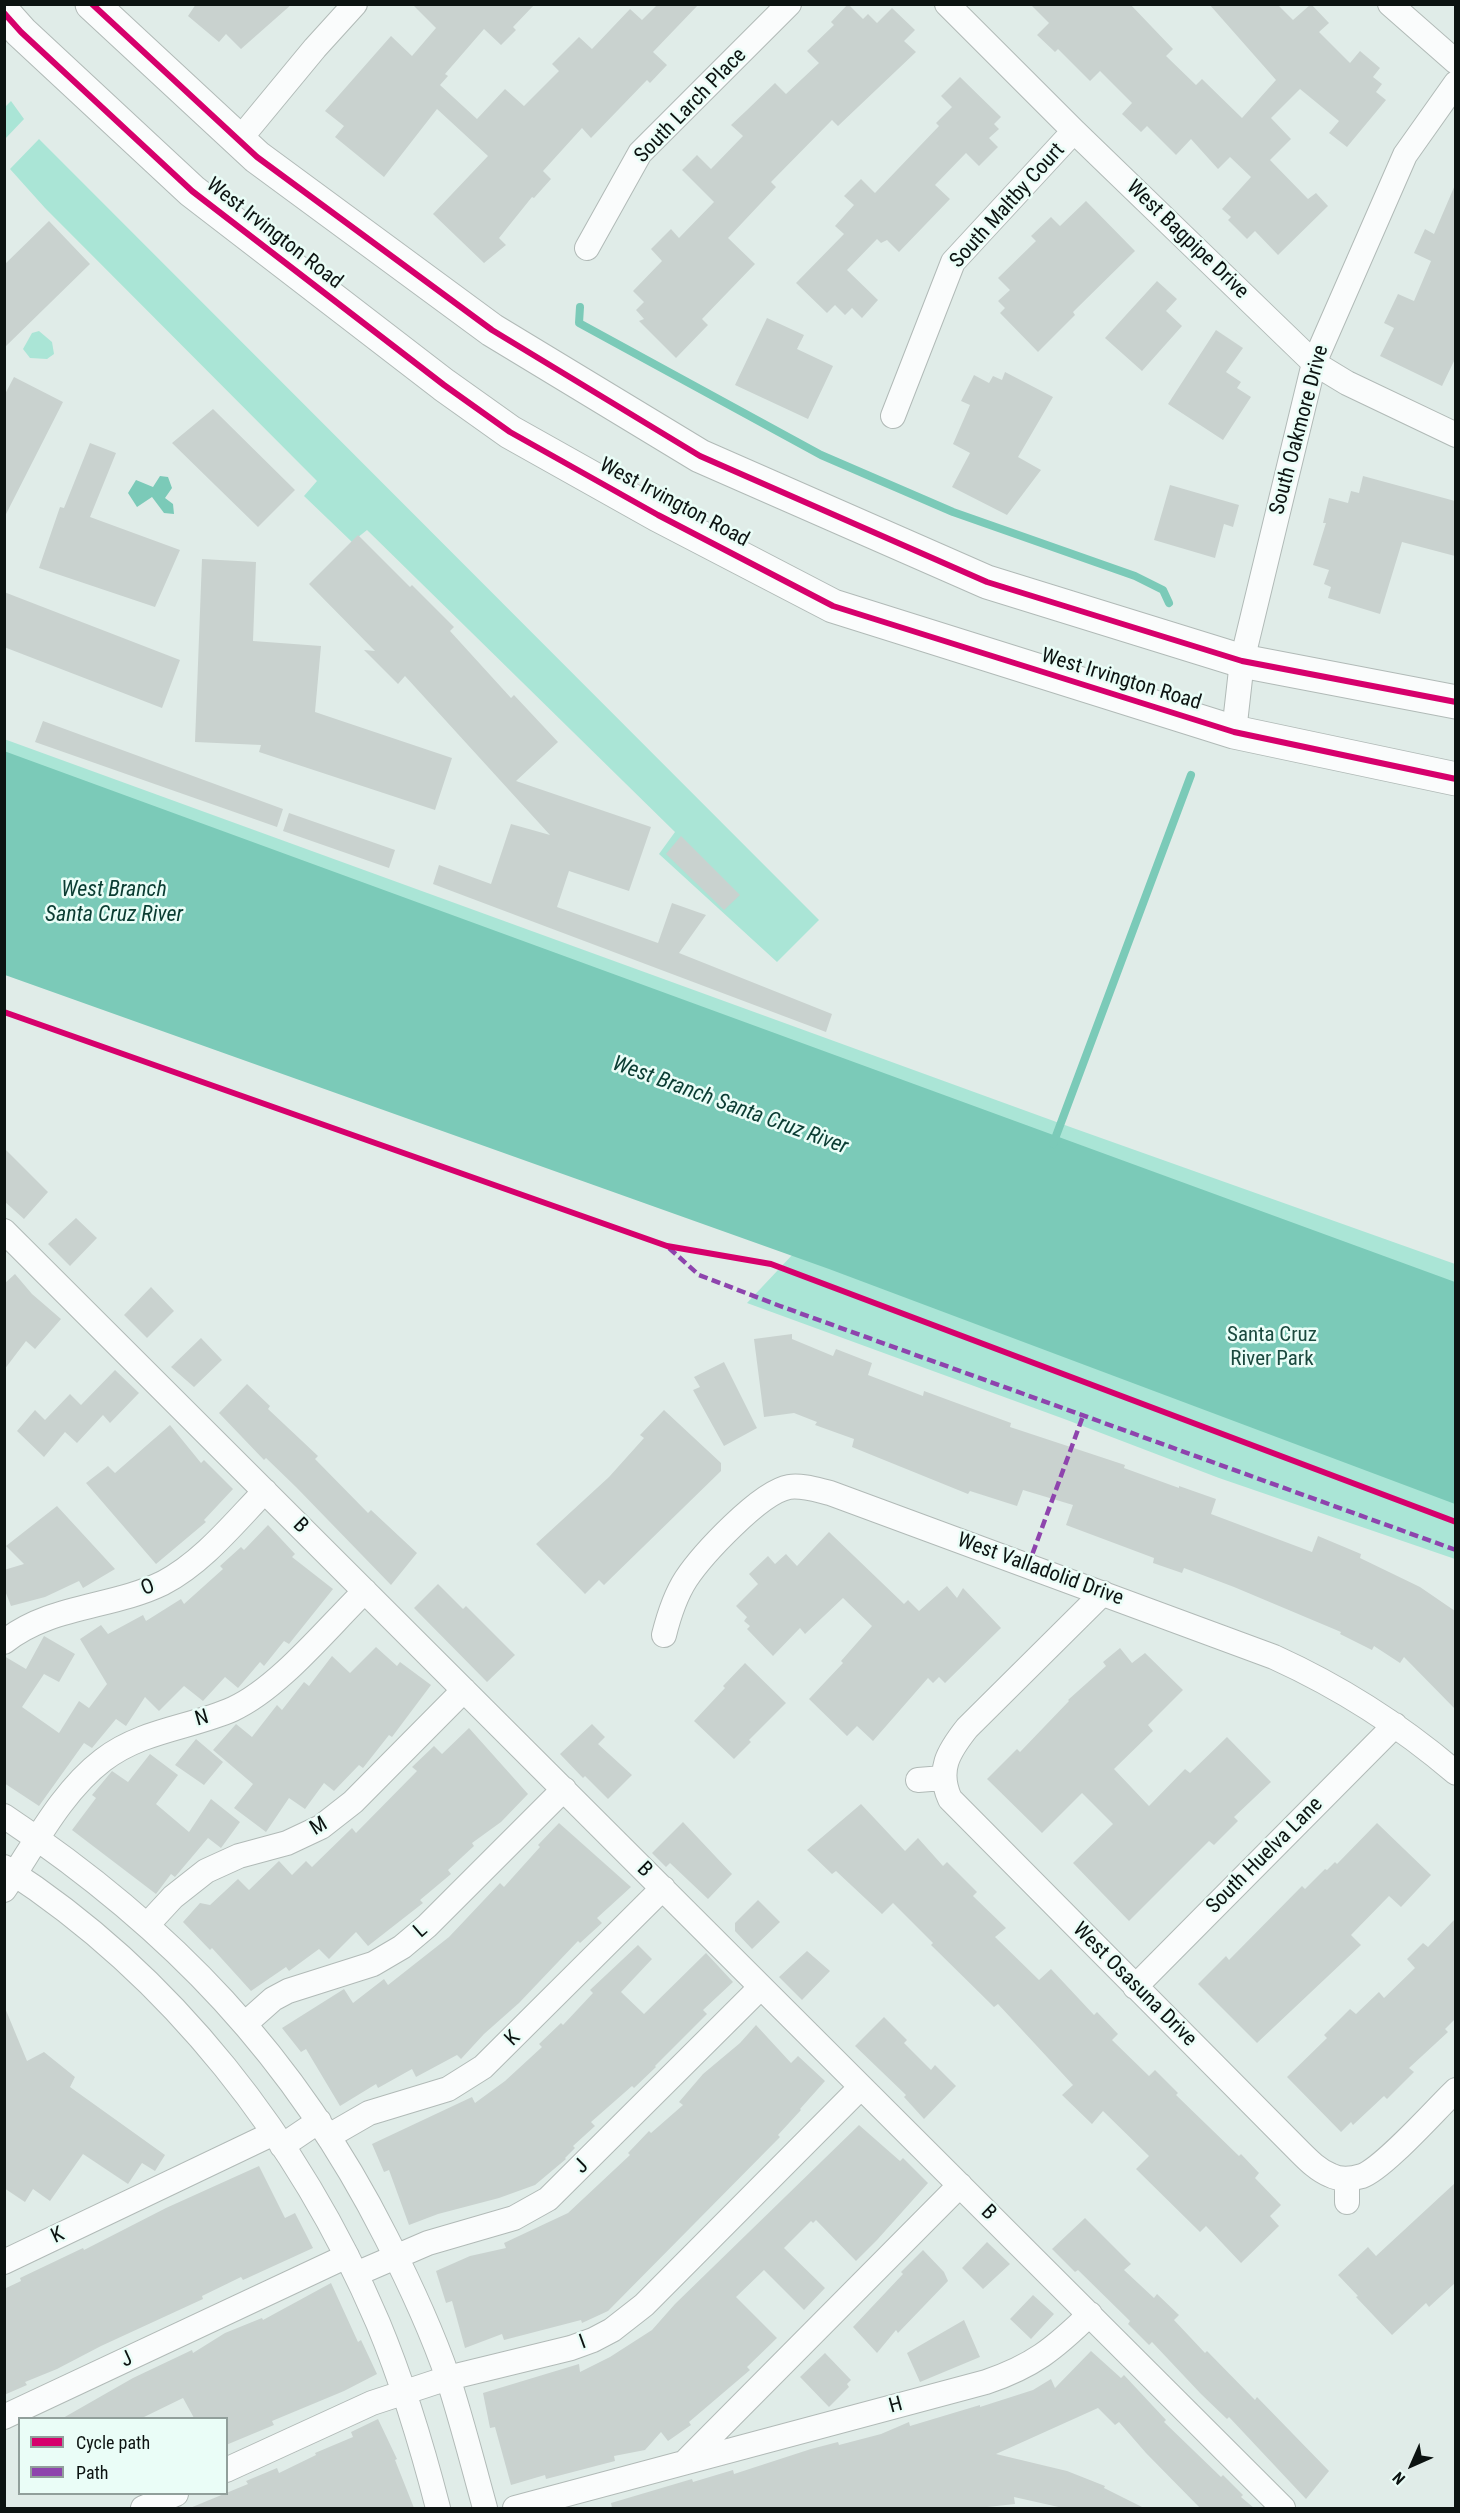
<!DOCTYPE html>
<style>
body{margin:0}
#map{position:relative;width:1460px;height:2513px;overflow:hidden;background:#e0ece8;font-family:"Roboto Condensed",sans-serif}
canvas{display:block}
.frame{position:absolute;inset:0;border:6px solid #0c1311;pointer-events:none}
.legend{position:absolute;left:18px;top:2417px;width:210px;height:78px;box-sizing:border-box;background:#eafdf7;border:2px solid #919f9b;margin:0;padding:8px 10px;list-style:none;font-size:18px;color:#0c1311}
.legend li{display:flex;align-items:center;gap:12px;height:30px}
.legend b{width:30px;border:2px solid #919f9b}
.north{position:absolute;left:1382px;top:2435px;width:60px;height:60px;-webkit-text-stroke:4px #eafdf7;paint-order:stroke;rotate:225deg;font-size:16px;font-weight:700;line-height:24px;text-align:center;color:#0c1311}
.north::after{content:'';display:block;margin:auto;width:21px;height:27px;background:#0c1311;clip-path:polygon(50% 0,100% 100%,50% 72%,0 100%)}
</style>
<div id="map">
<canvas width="1460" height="2513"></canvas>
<div class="frame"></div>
<ul class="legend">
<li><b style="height:8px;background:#d6006c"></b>Cycle path</li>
<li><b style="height:8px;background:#8e44ad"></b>Path</li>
</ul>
<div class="north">N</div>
</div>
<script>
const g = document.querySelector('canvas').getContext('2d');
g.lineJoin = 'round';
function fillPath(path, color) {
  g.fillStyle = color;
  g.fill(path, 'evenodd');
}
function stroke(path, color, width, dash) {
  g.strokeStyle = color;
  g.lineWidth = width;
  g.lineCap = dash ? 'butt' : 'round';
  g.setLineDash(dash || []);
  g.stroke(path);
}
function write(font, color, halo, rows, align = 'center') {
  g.font = font + ' "Roboto Condensed",sans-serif';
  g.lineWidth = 5;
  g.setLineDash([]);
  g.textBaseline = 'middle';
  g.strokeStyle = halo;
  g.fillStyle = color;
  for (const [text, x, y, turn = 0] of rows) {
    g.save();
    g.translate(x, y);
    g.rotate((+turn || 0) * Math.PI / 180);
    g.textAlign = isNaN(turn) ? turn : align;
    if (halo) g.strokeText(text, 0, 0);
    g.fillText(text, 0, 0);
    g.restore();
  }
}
fillPath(new Path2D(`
 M11 101 24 119 5 139V107Z
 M39 139 819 920 777 962 659 854 675 832 367 530 352 542 304 496 317 481 45 208 10 169Z
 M39 331 52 342 54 354 47 359 30 358 23 349 32 333Z
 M4 739 1073 1128 1455 1264V1559L1219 1478 1067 1420 747 1303 794 1253 5 973Z`), '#aae5d6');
fillPath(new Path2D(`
 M160 476 168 477 172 488 165 498 173 504 174 514 164 513 152 497 137 507 128 493 136 480 153 487Z
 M4 751 1455 1282V1504L829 1269 5 975Z`), '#7bcab8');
stroke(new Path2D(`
 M580 307 579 323 821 455 953 512 1135 576 1163 590 1169 603
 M1053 1144 1191 775`), '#7bcab8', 8);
fillPath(new Path2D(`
 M196 4H292L241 49 226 34 219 42 188 16Z
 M412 4H535L513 27 516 30 501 45 484 29 445 74 448 76 440 85 477 119 505 89 524 106 559 71 552 64 579 37 592 49 630 9 642 20 658 4H699L653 52 667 65 650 83 647 80 591 138 582 128 543 171 551 179 534 198 532 197 499 238 506 245 484 263 433 214 488 156 437 109 384 177 335 137 344 126 325 111 391 36 412 56 436 28Z
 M848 4 863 19 868 14 877 23 892 8 915 30 904 41 916 52 838 126 832 120 771 182 776 187 728 238 755 264 702 319 708 325 676 358 639 321 644 319 636 310 644 302 633 291 662 261 651 249 671 229 679 238 714 202 682 170 697 155 711 169 743 136 731 125 746 111 775 83 786 94 819 63 807 51 834 25 831 22Z
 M1030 4H1130L1173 49 1166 56 1196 85 1202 79 1242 118 1276 80 1209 4H1277L1293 20 1311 4 1329 23 1319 32 1350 63 1360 51 1380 68 1373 77 1382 84 1376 92 1386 100 1347 147 1329 133 1339 121 1300 89 1271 118 1291 139 1270 160 1308 199 1316 193 1328 206 1278 255 1255 231 1247 239 1228 220 1231 217 1222 209 1251 177 1230 157 1218 169 1191 139 1176 155 1147 126 1141 132 1122 114 1132 103 1100 71 1090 81 1058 49 1055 52 1037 35 1049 23Z
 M960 77 1001 117 994 124 999 129 989 138 998 147 979 166 966 153 935 185 950 199 899 252 887 240 881 243 877 239 847 270 878 300 862 318 852 308 845 315 835 305 827 313 796 283 844 234 835 226 854 205 844 196 861 179 875 193 939 126 936 123 952 107 941 96Z
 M1455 185V359L1442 386 1380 356 1394 328 1384 323 1398 294 1414 301 1431 261 1414 253 1425 229 1434 234Z
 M1086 201 1135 251 1073 312 1075 315 1038 352 1000 313 1005 308 998 301 1010 290 998 278 1036 241 1031 236 1051 217 1060 226Z
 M49 221 90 264 4 348V265Z
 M1157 281 1177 299 1166 311 1182 326 1142 371 1105 338Z
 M767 318 804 335 797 349 833 366 808 419 735 385Z
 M1216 330 1243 348 1226 372 1241 382 1237 388 1251 397 1223 440 1168 404Z
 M1005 372 1053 397 1018 457 1041 470 1007 515 952 487 970 453 953 444 970 405 961 401 974 375 989 383 993 376 1002 380Z
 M14 377 63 402 4 518V396Z
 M213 409 295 490 258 527 172 443Z
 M90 443 116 453 90 517 180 550 155 607 39 568 60 507 64 508Z
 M1363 476 1455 501V556L1402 542 1380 614 1328 598 1331 587 1324 584 1329 570 1313 565 1326 523H1323L1329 498 1348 503 1351 491 1359 493Z
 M1170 485 1239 505 1233 527 1224 524 1215 558 1154 540Z
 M358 535 410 587 412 585 454 627 450 631 511 698 514 695 558 742 516 781 651 827 629 891 569 871 557 907 658 943 672 903 706 915 679 953 832 1014 826 1032 433 884 439 865 491 884 511 824 550 835 405 676 398 684 364 650 375 651 309 584Z
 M202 559 256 562 253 641 321 646 315 712 452 758 435 810 259 752 261 745 195 742Z
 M4 592 180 660 162 708 4 647Z
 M43 721 283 809 277 827 35 742Z
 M289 813 395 850 389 868 283 831Z
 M681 836 740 895 724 910 666 854Z
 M4 1148 48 1192 24 1219 4 1201Z
 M76 1218 97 1238 70 1266 48 1244Z
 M15 1274 32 1294 61 1319 35 1349 26 1341 4 1370V1284Z
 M151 1287 174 1311 147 1338 124 1315Z
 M792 1334V1339L833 1356 836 1349 872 1363 868 1375 923 1396 924 1391 1011 1423 1010 1427 1125 1465 1124 1468 1179 1488V1486L1216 1499 1211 1514 1312 1552 1318 1536 1361 1554 1360 1558 1420 1587 1455 1611V1709L1404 1657 1400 1663 1374 1646 1372 1650 1340 1634 1341 1632 1234 1587 1184 1568 1182 1573 1153 1563 1154 1558 1066 1525 1073 1505 1023 1490 1017 1506 970 1491 968 1494 852 1447 854 1439 815 1425 817 1422 794 1413 764 1417 754 1339Z
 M201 1338 222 1360 194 1387 171 1367Z
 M724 1362 757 1428 724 1446 693 1390 700 1387 694 1377Z
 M115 1370 139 1393 110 1423 103 1415 77 1443 65 1432 44 1457 17 1431 35 1410 45 1420 70 1394 81 1405Z
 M247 1384 270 1406 268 1409 318 1456 315 1459 368 1513 371 1510 417 1553 391 1585 296 1487 266 1458 264 1460 219 1413Z
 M664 1410 721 1463V1471L604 1585 599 1580 585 1594 536 1544 609 1477 644 1438 640 1435Z
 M170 1425 201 1463 204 1460 233 1489 204 1520 206 1522 156 1564 86 1483 108 1466 115 1473Z
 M57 1506 115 1569 83 1588 79 1581 45 1597 11 1606 4 1588V1570L24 1564 6 1546Z
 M268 1525 295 1554 292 1557 333 1589 289 1644 284 1641 264 1666 260 1662 238 1688 225 1677 203 1701 184 1686 159 1711 145 1697 126 1726 116 1719 92 1748 84 1743 39 1806 4 1783V1656L26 1669 44 1636 75 1654 59 1682 44 1674 22 1707 59 1733 79 1701 89 1708 107 1684 80 1639 101 1625 108 1634 143 1615 146 1621 181 1599 184 1604 223 1569 220 1566 241 1547 244 1550Z
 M829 1532 904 1604 908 1600 919 1611 947 1586 957 1598 963 1588 1001 1628 945 1683 939 1677 933 1683 928 1678 873 1741 857 1726 847 1736 809 1699 843 1663 841 1661 872 1626 843 1598 805 1634 800 1628 773 1656 747 1629 750 1626 744 1621 747 1617 736 1606 758 1584 749 1574 768 1556 775 1564 786 1554 797 1566Z
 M438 1584 463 1609 466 1606 515 1655 487 1682 414 1608Z
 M376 1647 397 1666 400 1662 431 1685 392 1737 389 1735 363 1768 359 1765 334 1791 324 1783 305 1809 289 1798 266 1832 234 1808 253 1784 213 1750 236 1724 252 1737 277 1705 282 1710 304 1682 309 1686 332 1656 350 1673Z
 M1120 1648 1132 1663 1145 1653 1183 1690 1148 1725 1153 1731 1114 1769 1149 1806 1185 1769 1190 1773 1227 1737 1271 1782 1234 1817 1238 1821 1214 1845 1209 1841 1129 1921 1073 1863 1113 1824 1082 1793 1042 1833 987 1779 1017 1749 1020 1752 1069 1701 1068 1700 1106 1666 1103 1662Z
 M745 1663 786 1703 749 1740 751 1742 734 1759 694 1721 725 1688 723 1686Z
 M592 1724 605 1737 598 1744 632 1775 608 1799 585 1776 583 1778 560 1754Z
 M469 1728 528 1794 501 1822 472 1843 474 1846 448 1870 451 1874 420 1900 423 1903 368 1946 356 1932 329 1959 319 1949 289 1971 286 1967 251 1991 212 1948 210 1950 183 1922 200 1903 210 1905 238 1879 249 1890 279 1861 292 1875 306 1861 312 1867 352 1828 356 1833 417 1771 412 1767 434 1746 442 1754Z
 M196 1739 223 1762 204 1785 175 1765Z
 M150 1754 178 1775 156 1804 189 1832 211 1799 240 1822 221 1848 208 1838 175 1877 171 1874 156 1894 72 1830 96 1798 92 1795 112 1771 128 1782Z
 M861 1804 905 1851 918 1838 943 1866 947 1862 977 1892 973 1896 1006 1928 995 1937 1039 1980 1051 1969 1094 2015 1097 2012 1118 2034 1112 2040 1149 2076 1155 2070 1178 2093 1176 2095 1239 2156 1241 2154 1259 2173 1255 2178 1281 2205 1270 2216 1279 2226 1241 2263 1206 2226 1200 2232 1136 2169 1149 2156 1103 2111 1092 2124 1062 2095 1073 2085 998 2004 994 2007 931 1945 933 1943 893 1903 882 1914 836 1871 832 1874 807 1850Z
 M683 1822 732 1874 708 1899 670 1863 666 1867 652 1853Z
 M559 1823 631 1887 597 1918 602 1923 580 1943 578 1941 519 2003 484 2034 461 2059 457 2055 416 2077 412 2069 378 2088 376 2084 340 2106 306 2049 301 2052 282 2028 344 1989 353 2003 384 1979 388 1985 449 1937 500 1883 504 1887 540 1847 538 1845Z
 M1377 1823 1431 1875 1401 1907 1389 1896 1351 1935 1361 1945 1257 2043 1198 1984 1226 1956 1229 1960 1302 1886 1305 1889 1325 1869 1327 1870 1335 1862 1337 1864Z
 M758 1900 780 1922 752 1949 735 1931V1923Z
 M1455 1919V2019L1445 2029 1448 2032 1409 2068 1414 2072 1387 2099 1384 2096 1353 2125 1351 2122 1341 2132 1287 2077 1327 2038 1324 2035 1350 2009 1356 2014 1379 1992 1384 1998 1415 1968 1407 1959 1423 1943 1428 1947Z
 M638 1945 652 1959 621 1992 644 2014 706 1953 733 1982 703 2010 707 2014 655 2066 656 2067 634 2088 632 2086 591 2122 595 2126 573 2146 575 2148 565 2158 566 2159 535 2185 499 2198 438 2214 409 2225 389 2170 384 2172 372 2144 472 2097 475 2103 505 2081 542 2047 539 2044 561 2023 563 2025 593 1993 590 1990Z
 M807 1951 830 1971 802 2000 779 1977Z
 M5 2008 27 2061 44 2052 75 2077 70 2087 165 2155 155 2171 142 2163 128 2184 83 2154 50 2201 33 2189 25 2202 4 2188Z
 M884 2017 907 2040 904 2043 931 2070 935 2065 956 2086 924 2119 904 2097 906 2095 855 2046Z
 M756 2025 791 2063 798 2056 825 2081 800 2109 801 2110 778 2135 780 2137 608 2311 582 2323 581 2320 504 2340 502 2334 465 2348 452 2301 446 2303 436 2271 470 2256 506 2248 504 2243 568 2213 630 2155 628 2153 649 2131 651 2133 683 2105 679 2102 703 2074 740 2043Z
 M859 2125 900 2161 903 2158 928 2183 877 2240 856 2261 816 2220 813 2223 811 2221 784 2248 825 2288 804 2310 764 2270 736 2297 777 2338 747 2367 750 2370 689 2422 691 2425 668 2441 661 2432 645 2450 614 2456 615 2461 546 2479 545 2475 511 2485 495 2427 490 2428 483 2393 579 2364 580 2372 610 2357 652 2330 675 2304Z
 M259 2166 285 2218 295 2213 313 2248 243 2280 241 2277 202 2296 203 2299 101 2346 57 2369 25 2382 27 2385 4 2395V2289L21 2281 20 2278 83 2248 84 2250 166 2208Z
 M1455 2183V2283L1429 2307 1426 2303 1392 2335 1356 2297 1358 2296 1338 2275 1368 2247 1376 2256Z
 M1085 2218 1131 2264 1124 2270 1154 2298 1157 2294 1179 2315 1174 2320 1205 2353 1207 2351 1255 2400 1257 2397 1329 2471 1306 2499 1229 2417 1227 2419 1201 2394 1152 2342 1149 2345 1128 2324 1130 2321 1078 2270 1075 2272 1052 2249Z
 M987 2242 1010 2264 983 2289 962 2268Z
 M923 2250 944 2272 948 2281 898 2333 896 2330 877 2353 853 2327 903 2274 901 2272Z
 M331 2283 358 2342 361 2340 377 2374 344 2391 272 2421 274 2425 226 2445V2418H194L183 2398 142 2418H63L133 2378 192 2350 193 2353 225 2333 262 2318 263 2320Z
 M1033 2295 1054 2314 1031 2339 1010 2319Z
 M964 2320 980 2357 920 2382 907 2353Z
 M1091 2351 1121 2378 1124 2375 1166 2420 1164 2422 1221 2477 1223 2475 1243 2495 1241 2497 1254 2508H1200L1146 2453 1119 2422 1115 2425 1098 2408 996 2454 1067 2471 1105 2486 1104 2488 1144 2508H1063L1014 2497 1015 2504 978 2508H612L611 2503 692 2479 693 2482 733 2470 734 2474 811 2449 838 2442 839 2445 881 2434 909 2422 910 2426 980 2405V2407L1033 2390 1051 2379 1055 2388Z
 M825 2353 851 2380 847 2384 849 2387 829 2407 800 2377Z
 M378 2419 397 2459 395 2460 414 2508H190L248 2484 246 2481 277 2468 279 2473 316 2455 315 2453 353 2437 351 2432Z`), '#c9d2cf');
const street = new Path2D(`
 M947 4 1074 131 1314 363 1347 383 1456 435
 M1390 4 1456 62
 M239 140 315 48 355 4
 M587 248 640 153 789 4
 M893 416 953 262 1074 131
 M1234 732 1242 661 1314 363 1405 155 1456 83
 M4 1231 1283 2508
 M1103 1593 967 1728C948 1752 937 1770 950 1799L1300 2152C1309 2161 1318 2170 1330 2175 1339 2180 1352 2179 1362 2176 1384 2168 1436 2109 1456 2090
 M664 1635C669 1615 675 1596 686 1579 702 1555 760 1492 789 1487 802 1485 817 1490 830 1493L1274 1657C1340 1687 1400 1725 1456 1773
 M4 1642C50 1605 112 1608 163 1583 203 1562 234 1523 265 1491
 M918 1780 943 1778
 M4 1816C171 1927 295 2057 386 2237 409 2282 431 2329 448 2378 462 2421 473 2465 485 2508
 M4 1867C172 1975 300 2140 378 2323 403 2383 422 2446 438 2508
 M4 1890C34 1846 61 1792 103 1760 142 1730 190 1728 233 1709 279 1688 328 1627 365 1591
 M148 1924 173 1897 206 1871 239 1856 287 1843 321 1827 353 1802 464 1690
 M1135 1987 1395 1725
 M246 2023 273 1999 288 1991 373 1964 402 1947 427 1926 564 1789
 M329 2136 369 2113 448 2089 483 2067 663 1888
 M282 2146 319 2121
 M1347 2202V2179
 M4 2262 274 2133
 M356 2274 428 2243 514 2218 548 2199 761 1987
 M4 2417 347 2256
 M687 2460 960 2185
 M226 2470 372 2403 448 2378 571 2348 593 2340 612 2330 644 2305 861 2087
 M143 2508 176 2494
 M515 2508 986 2382C1033 2366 1054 2349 1090 2314`);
const secondary = new Path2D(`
 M92 4 257 157 492 330 700 456 987 582 1242 661 1456 702
 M4 13 21 32 192 191 444 385 510 432 658 515 833 606 1234 732 1456 779`);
stroke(street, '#b1bab7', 26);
stroke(secondary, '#b1bab7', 35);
stroke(street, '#fafcfc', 24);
stroke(secondary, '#fafcfc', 33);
stroke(new Path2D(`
 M669 1248 699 1275 780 1306 1456 1550
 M1028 1566 1083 1416`), '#8e44ad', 4.5, [9, 4.5]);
stroke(new Path2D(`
 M92 4 257 157 492 330 700 456 987 582 1242 661 1456 702
 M4 13 21 32 192 191 444 385 510 432 658 515 833 606 1234 732 1456 779
 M4 1012 667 1246 771 1264 1456 1522`), '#d6006c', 6);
write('21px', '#0c1311', '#eafdf7', [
 ["South Larch Place",691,106,-46],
 ["South Maltby Court",1008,206,-48],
 ["West Irvington Road",274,234,38],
 ["West Bagpipe Drive",1187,240,44],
 ["South Oakmore Drive",1300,430,-75],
 ["West Irvington Road",674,503,28],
 ["West Irvington Road",1121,680,17],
 ["B",300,1526,45],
 ["West Valladolid Drive",1040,1570,20],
 ["O",148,1588,-21],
 ["N",202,1719,-16],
 ["M",319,1827,-31],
 ["South Huelva Lane",1265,1856,-45],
 ["B",644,1870,45],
 ["L",421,1931,-41],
 ["West Osasuna Drive",1134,1985,45],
 ["K",513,2039,-45],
 ["J",582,2167,-45],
 ["B",988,2213,45],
 ["K",58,2236,-25],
 ["I",583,2343,-20],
 ["J",127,2360,-25],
 ["H",896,2406,-15]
]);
write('21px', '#1a493e', '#eafdf7', [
 ["Santa Cruz",1272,1336],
 ["River Park",1272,1360]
]);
write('italic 22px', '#0a3c32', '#eafdf7', [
 ["West Branch",114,890],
 ["Santa Cruz River",114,915],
 ["West Branch Santa Cruz River",730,1106,20]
]);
</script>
